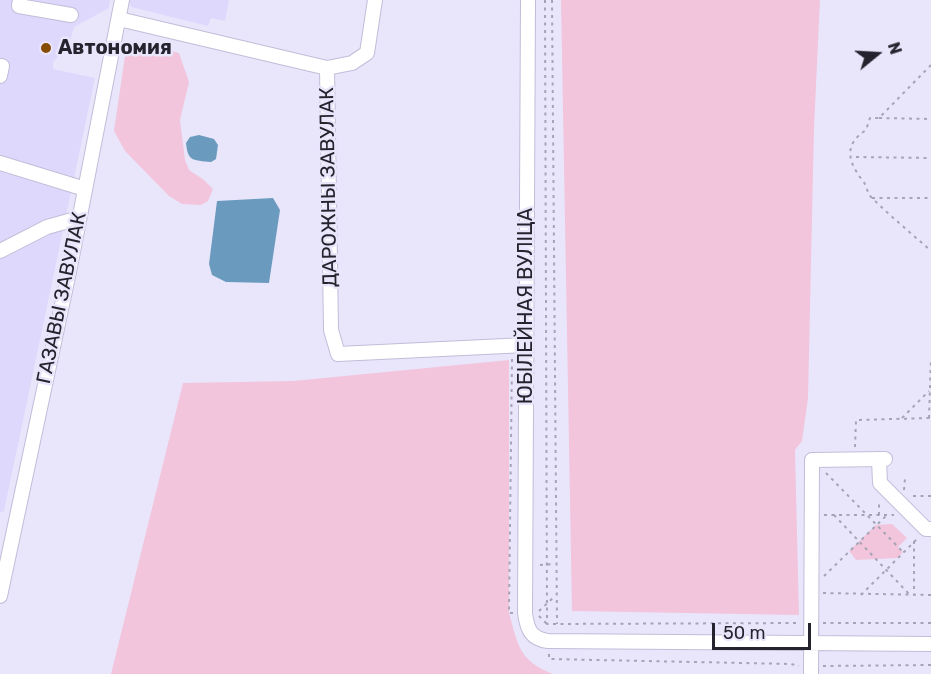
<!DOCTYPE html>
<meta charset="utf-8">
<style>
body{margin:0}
#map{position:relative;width:931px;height:674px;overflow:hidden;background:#e9e6fc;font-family:Rubik,sans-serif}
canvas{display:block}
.north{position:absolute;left:847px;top:24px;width:60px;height:60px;-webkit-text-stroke:4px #e9e6fc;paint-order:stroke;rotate:72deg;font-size:16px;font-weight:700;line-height:24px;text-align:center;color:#25232d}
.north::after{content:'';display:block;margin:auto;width:21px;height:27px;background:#25232d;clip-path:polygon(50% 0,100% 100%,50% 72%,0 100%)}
.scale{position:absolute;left:712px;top:623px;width:99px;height:27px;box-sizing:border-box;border:3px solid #25232d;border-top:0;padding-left:8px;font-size:18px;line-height:21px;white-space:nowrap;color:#25232d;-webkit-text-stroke:4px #e9e6fc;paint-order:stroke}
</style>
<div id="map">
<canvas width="931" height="674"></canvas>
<div class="north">N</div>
<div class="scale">50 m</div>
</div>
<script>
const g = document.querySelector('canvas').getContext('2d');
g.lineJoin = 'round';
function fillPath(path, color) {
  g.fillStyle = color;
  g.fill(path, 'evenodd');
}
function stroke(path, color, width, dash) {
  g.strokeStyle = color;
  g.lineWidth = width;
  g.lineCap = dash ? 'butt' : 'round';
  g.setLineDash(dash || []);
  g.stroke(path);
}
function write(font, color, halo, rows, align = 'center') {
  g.font = font + ' Rubik,sans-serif';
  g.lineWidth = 5;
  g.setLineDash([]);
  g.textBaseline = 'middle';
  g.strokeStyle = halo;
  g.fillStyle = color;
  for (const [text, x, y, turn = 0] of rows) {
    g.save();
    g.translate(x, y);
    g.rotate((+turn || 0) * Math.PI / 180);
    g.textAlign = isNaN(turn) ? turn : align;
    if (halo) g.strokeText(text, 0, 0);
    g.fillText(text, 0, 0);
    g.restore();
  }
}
fillPath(new Path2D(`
 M0 0H110L109 8 74 27 69 45 53 62V69L95 78 4 511 0 513Z
 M129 0H229L225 21 211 18 208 26 131 7Z`), '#ded8fc');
fillPath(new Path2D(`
 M561 0H820L814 128 808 398 802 441 795 450 799 615 572 611Z
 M142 43 179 53 189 82 180 120 185 160 189 170 204 180 213 189 208 201 201 205 182 204 169 196 125 151 114 131 126 49 131 46Z
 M509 360V613C518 645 519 661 553 674H111L183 383 293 381Z
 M892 524 907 538 898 547 903 552 897 558 856 560 849 551 876 525Z`), '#f2c5dc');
fillPath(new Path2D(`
 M199 135 214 139 218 145 216 159 211 162C193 160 188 162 186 143L190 137Z
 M273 198 280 210 269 283 226 282 212 275 209 264 217 201Z`), '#6a9bbe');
const minor = new Path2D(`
 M20 0 19 6 71 15
 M375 0 367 53 352 63 327 68 331 330 338 354 526 345
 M528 0 525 613C527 629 531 639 548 641L931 644
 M119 19 327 68
 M0 76 2 66
 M0 163 85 189
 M0 251 47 227 79 218
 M879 459 880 483 926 529H931
 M0 596 69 272 122 0
 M811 674 812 460 885 459`);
stroke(minor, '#c1bdd8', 16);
stroke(new Path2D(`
 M545 0 547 624 799 623
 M552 0 557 624
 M931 65 879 118H870L866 130C843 145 848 162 863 181 867 186 867 193 871 197 890 216 911 233 931 251
 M879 118 931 119
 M856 157 931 158
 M872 198H931
 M512 359 509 613H513
 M902 418 929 391
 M929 418 931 358
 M855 447 856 420 931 418
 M826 473 903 552
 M904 490 905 478
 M913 496H931
 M824 515H894
 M834 515 910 595
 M879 515V500
 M914 541V595
 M540 565 555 564
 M824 576 887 515
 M823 593 931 595
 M861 595 918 538
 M539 611 554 597
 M539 616 547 624 548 627
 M823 623H931
 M549 654V659L791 664 799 666
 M823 666 931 665`), '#a5a3b5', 2, [3, 4.5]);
stroke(minor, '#fff', 14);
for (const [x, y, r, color] of [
 [46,48,6,"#864d00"]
]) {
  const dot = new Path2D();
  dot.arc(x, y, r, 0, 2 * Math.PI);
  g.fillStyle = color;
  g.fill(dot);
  stroke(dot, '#e9e6fc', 2);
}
write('bold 20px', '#25232d', '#e9e6fc', [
 ["Автономия",58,48]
], 'left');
write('20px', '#25232d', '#e9e6fc', [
 ["ДАРОЖНЫ ЗАВУЛАК",329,187,-91],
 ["ГАЗАВЫ ЗАВУЛАК",62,298,-78],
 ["ЮБІЛЕЙНАЯ ВУЛІЦА",526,306,-90]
]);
</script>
